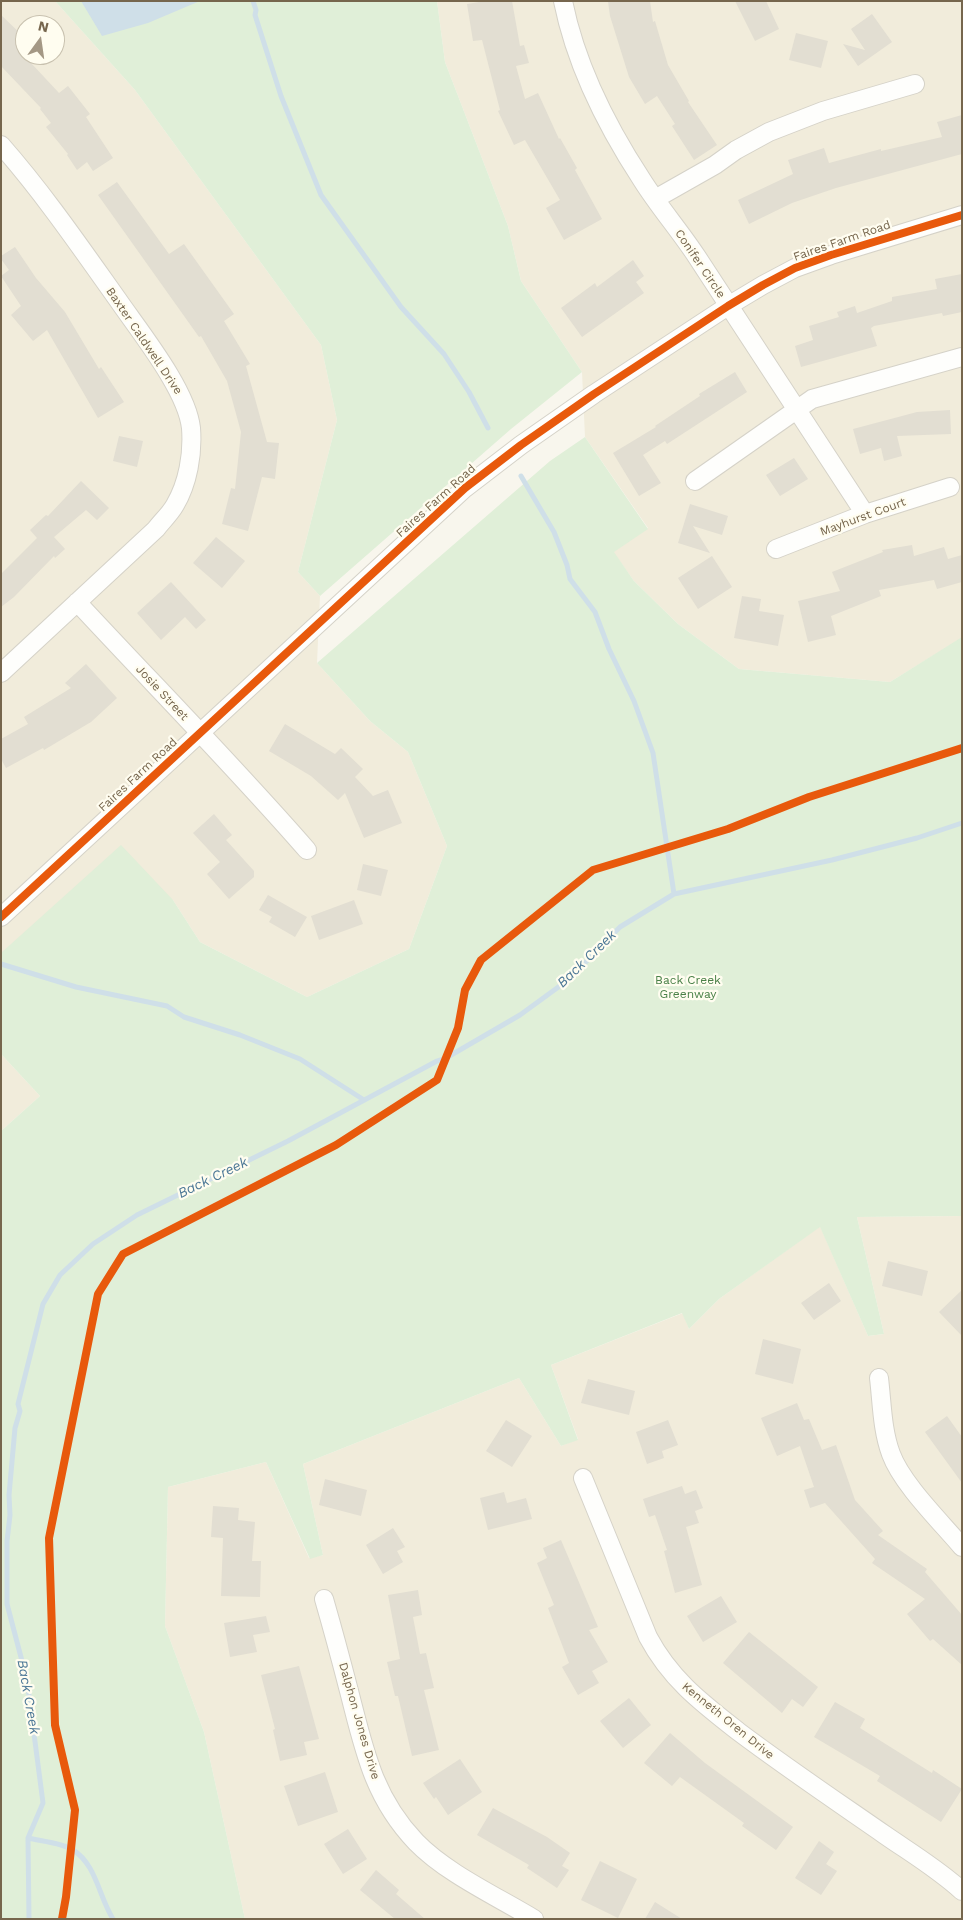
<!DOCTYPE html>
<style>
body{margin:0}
#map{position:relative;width:963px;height:1920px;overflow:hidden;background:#f8f6ed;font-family:"Work Sans",sans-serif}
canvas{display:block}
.frame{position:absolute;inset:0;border:2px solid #76664d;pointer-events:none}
.north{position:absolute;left:15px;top:15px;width:50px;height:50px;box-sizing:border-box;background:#fffdf0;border:1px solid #c8c1af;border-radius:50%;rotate:14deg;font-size:14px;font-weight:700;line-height:20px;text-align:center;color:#76664d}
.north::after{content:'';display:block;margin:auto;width:18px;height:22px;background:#a49885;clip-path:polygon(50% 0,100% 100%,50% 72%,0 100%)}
</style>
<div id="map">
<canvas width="963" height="1920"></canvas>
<div class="frame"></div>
<div class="north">N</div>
</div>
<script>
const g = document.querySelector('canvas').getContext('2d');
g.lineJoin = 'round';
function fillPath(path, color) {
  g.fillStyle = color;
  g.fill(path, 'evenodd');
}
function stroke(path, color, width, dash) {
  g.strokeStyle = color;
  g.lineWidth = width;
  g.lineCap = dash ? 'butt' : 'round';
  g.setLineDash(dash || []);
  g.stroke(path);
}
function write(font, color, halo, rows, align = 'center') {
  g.font = font + ' "Work Sans",sans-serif';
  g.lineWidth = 4.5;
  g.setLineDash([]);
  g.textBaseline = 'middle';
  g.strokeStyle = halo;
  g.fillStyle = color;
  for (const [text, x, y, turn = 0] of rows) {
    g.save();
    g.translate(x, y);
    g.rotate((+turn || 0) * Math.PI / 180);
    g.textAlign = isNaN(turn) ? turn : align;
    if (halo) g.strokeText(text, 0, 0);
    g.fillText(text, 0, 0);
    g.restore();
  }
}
fillPath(new Path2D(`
 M1 1H55L135 90 321 345 337 420 298 572 320 596 317 663 370 721 408 752 447 846 409 949 307 997 200 942 173 900 1 953ZM25 25H55V55H25Z
 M437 1H962V638L890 682 739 669 678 624 634 581 613 552 648 528 585 437 582 372 521 281 508 226 445 62Z
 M1 1054 40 1096 1 1131Z
 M962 1216V1919H245L204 1732 165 1626 168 1487 266 1462 309 1558 323 1555 303 1464 519 1378 561 1446 578 1439 551 1365 683 1313 689 1329 719 1299 820 1226 868 1336 884 1334 857 1217Z`), '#f1ecdb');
fillPath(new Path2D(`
 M55 1H437L445 62 508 226 521 281 582 372 511 429 320 596 298 572 337 420 321 345 135 90Z
 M585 437 648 529 614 552 634 581 678 624 739 669 890 682 962 637V1216L857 1217 884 1334 868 1336 820 1227 719 1299 689 1329 682 1313 551 1365 578 1440 561 1446 519 1378 303 1464 323 1555 310 1559 266 1462 168 1487 165 1626 204 1732 245 1919H1V1131L40 1096 1 1054V953L121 845 173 900 200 942 307 997 409 949 447 846 408 752 370 721 317 663 550 461Z`), '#e0efd8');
fillPath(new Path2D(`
 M81 1H200L148 23 102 36Z`), '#cfdfe8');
stroke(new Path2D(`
 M253 1 256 10 255 15 281 96 321 195 401 307 444 354 469 392 488 428
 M521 476 554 532 567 565 570 579 595 612 609 649 634 701 653 753 674 894
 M1 964 76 987 167 1006 184 1017 240 1035 300 1059 364 1100
 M28 1838C40 1841 63 1843 73 1850 96 1864 99 1897 113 1919
 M29 1919 28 1838 43 1803 27 1680 7 1604V1541L10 1515 9 1495 15 1428 20 1411 18 1404 43 1304 60 1275 93 1244 137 1215 288 1141 437 1061 446 1058 520 1015 568 980 620 927 674 894 832 860 917 838 962 823`), '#cfdfe8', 5);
fillPath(new Path2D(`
 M485 1H512L520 46 524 45 529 63 516 66 525 99 538 93 559 139 560 138 577 168 575 170 602 219 564 240 546 208 560 200 525 140 514 145 498 111 500 110 482 40 473 41 467 4Z
 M608 1H650L653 22 655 21 668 65 689 101 688 102 717 145 694 160 672 126 675 124 657 96 645 104 629 77 610 16Z
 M735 1H766L779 29 755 41Z
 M872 14 892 42 858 66 843 44 865 50 851 29Z
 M1 15 25 38V40L17 48 59 93 68 86 90 114 86 117 113 158 93 171 87 162 77 170 67 155 68 154 46 127 51 123 40 109 41 108 1 66Z
 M796 33 828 41 821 68 789 60Z
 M962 115V154L836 188 792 203 749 224 738 200 793 174 788 160 824 148 829 163 881 149V151L942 137 937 122Z
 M117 182 169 254 184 244 234 314 224 321 250 364 246 366 267 442 279 443 275 479 262 477 248 531 222 524 231 488 235 489 241 432 227 381 201 336 199 337 98 195Z
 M15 247 36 278 65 312 99 369 101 367 124 402 98 418 47 330 33 341 11 315 21 306 1 276 9 270 1 259V256Z
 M633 260 644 276 636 282 644 293 582 337 561 308 595 283 597 287Z
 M962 274V312L943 316 942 313 874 326 871 328 877 346 801 367 795 346 813 340 809 326 839 317 837 312 855 306 857 313 892 301V297L937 289 935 279Z
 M735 372 747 392 667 444 665 441 643 455 661 483 639 496 613 453 656 427 655 426 700 396 699 394Z
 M950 410 951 434 897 436 902 456 884 461 881 448 860 454 853 429 917 412Z
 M119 436 143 441 137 467 113 461Z
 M794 458 808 479 780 496 766 475Z
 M81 481 109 508 97 520 86 510 54 537 65 549 55 558 54 556 14 597 1 607V574L37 538 30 530 46 515 48 516Z
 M690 504 728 516 722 535 693 526 710 553 678 543Z
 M216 537 245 561 222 588 193 563Z
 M912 545 914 556 944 547 948 559 962 555V582L937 589 934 580 879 590 881 596 831 616 836 635 808 642 798 601 840 591 832 572 883 552 882 550Z
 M712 556 732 587 698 609 678 578Z
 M171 582 206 620 196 629 185 617 161 640 137 613Z
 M742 596 761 599 759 611 784 615 778 646 734 638Z
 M86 664 117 698 91 722 44 750 43 748 6 768 1 759V739L28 724 24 717 71 688 65 683Z
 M285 724 335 754 341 748 363 769 355 777 373 796 388 790 402 823 364 838 345 793 338 800 311 776 269 751Z
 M214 814 232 835 226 840 254 871V877L229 899 207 874 220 862 193 833Z
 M363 864 388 870 381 896 357 890Z
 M268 895 307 917 295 937 269 922 272 917 259 910Z
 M354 900 363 924 319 940 311 916Z
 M888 1261 928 1271 922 1296 882 1286Z
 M829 1283 841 1301 814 1320 801 1303Z
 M962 1290V1336L939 1312Z
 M763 1339 801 1349 793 1384 755 1374Z
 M588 1379 635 1391 629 1415 581 1403Z
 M797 1403 804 1420 809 1419 822 1450 836 1445 855 1500 883 1531 878 1535 927 1569 925 1572 962 1615V1665L933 1639 930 1641 907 1614 925 1599 872 1563 875 1559 825 1503 810 1508 804 1490 814 1487 800 1446 777 1456 761 1418Z
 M947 1416 962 1437V1483L925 1432Z
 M506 1420 532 1436 512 1467 486 1451Z
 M668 1420 678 1445 662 1451 664 1458 647 1464 636 1432Z
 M325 1479 367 1490 361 1516 319 1505Z
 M682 1486 685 1494 696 1490 703 1508 695 1511 699 1523 686 1527 702 1585 675 1593 664 1551 667 1550 655 1515 649 1517 643 1499Z
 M504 1492 507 1503 526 1498 532 1519 488 1530 480 1498Z
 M213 1506 239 1508 238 1520 255 1522 252 1561H261L260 1597 221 1596 223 1538 211 1537Z
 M393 1528 405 1547 397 1551 403 1562 383 1574 366 1545Z
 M561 1540 598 1627 589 1630 608 1662 592 1671 599 1683 578 1695 562 1667 569 1663 548 1608 554 1605 537 1563 547 1558 543 1548Z
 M418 1590 422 1615 413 1617 420 1654 426 1653 434 1688 424 1690 439 1750 412 1756 398 1696H395L387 1662 400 1659 388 1595Z
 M721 1596 737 1622 703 1642 687 1616Z
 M266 1616 270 1632 253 1635 257 1652 230 1657 224 1623Z
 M749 1632 818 1687 803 1707 792 1699 782 1713 723 1663Z
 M299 1666 319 1739 304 1742 307 1755 280 1761 273 1730 275 1729 261 1675Z
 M629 1698 651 1725 623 1748 600 1721Z
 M835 1702 865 1719 860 1728 932 1773 933 1770 962 1789 941 1822 877 1781 880 1776 814 1737Z
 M670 1733 705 1763 793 1827 776 1850 742 1826 744 1823 680 1777 672 1786 644 1763Z
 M460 1759 482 1792 448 1815 436 1797 434 1799 423 1783Z
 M325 1772 338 1812 298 1826 284 1786Z
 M493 1808 547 1837 570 1853 562 1866 569 1870 557 1888 527 1868 529 1865 477 1835Z
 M348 1829 367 1859 343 1874 324 1844Z
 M819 1841 834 1852 826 1864 837 1871 821 1895 795 1878Z
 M600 1861 637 1879 618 1918 581 1900Z
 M376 1870 399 1890 396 1894 425 1919H395L360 1890Z
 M655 1902 682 1919H645Z`), '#e2ded2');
const minor = new Path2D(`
 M563 1C576 66 606 125 642 180 659 207 680 231 697 257 753 343 809 429 865 514
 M1 145C44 194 81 248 118 300 140 332 187 390 191 428 193 454 188 483 175 505 170 514 162 521 156 529L1 673
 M655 199 715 165 736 150 769 132 823 111 915 84
 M695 481 812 399 962 357
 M776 549 865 514 950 487
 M77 602C154 685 233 765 307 850
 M1 917 465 488 521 445 594 394 728 306 763 285 795 268 831 255 962 215
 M879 1378C882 1403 882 1430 891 1454 902 1484 941 1522 962 1547
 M583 1478 648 1637C671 1680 702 1703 739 1732 787 1768 836 1801 885 1835 911 1853 938 1869 962 1891
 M324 1599C333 1630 341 1660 349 1691 364 1749 373 1797 416 1842 446 1873 496 1896 534 1919`);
stroke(minor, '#d5d2c8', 20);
stroke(minor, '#fefefc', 18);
stroke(new Path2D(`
 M1 917 465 488 521 445 594 394 728 306 763 285 795 268 831 255 962 215
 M62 1919 66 1897 75 1810 55 1725 49 1538 98 1294 123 1254 336 1145 437 1080 458 1028 465 990 481 960 593 870 728 829 809 797 962 748`), '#e8590c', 8);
write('12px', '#76664d', '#fffdf0', [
 ["Faires Farm Road",842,241,-19],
 ["Conifer Circle",700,264,56],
 ["Baxter Caldwell Drive",144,341,56],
 ["Faires Farm Road",436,501,-42],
 ["Mayhurst Court",863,517,-20],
 ["Josie Street",162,693,47],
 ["Faires Farm Road",138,775,-43],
 ["Dalphon Jones Drive",359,1721,74],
 ["Kenneth Oren Drive",728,1721,39]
]);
write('12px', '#4a8148', '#fffdf0', [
 ["Back Creek",688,980],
 ["Greenway",688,994]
]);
write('italic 14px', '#4d7897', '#fffdf0', [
 ["Back Creek",587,959,-44],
 ["Back Creek",213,1178,-26],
 ["Back Creek",28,1697,80]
]);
</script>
